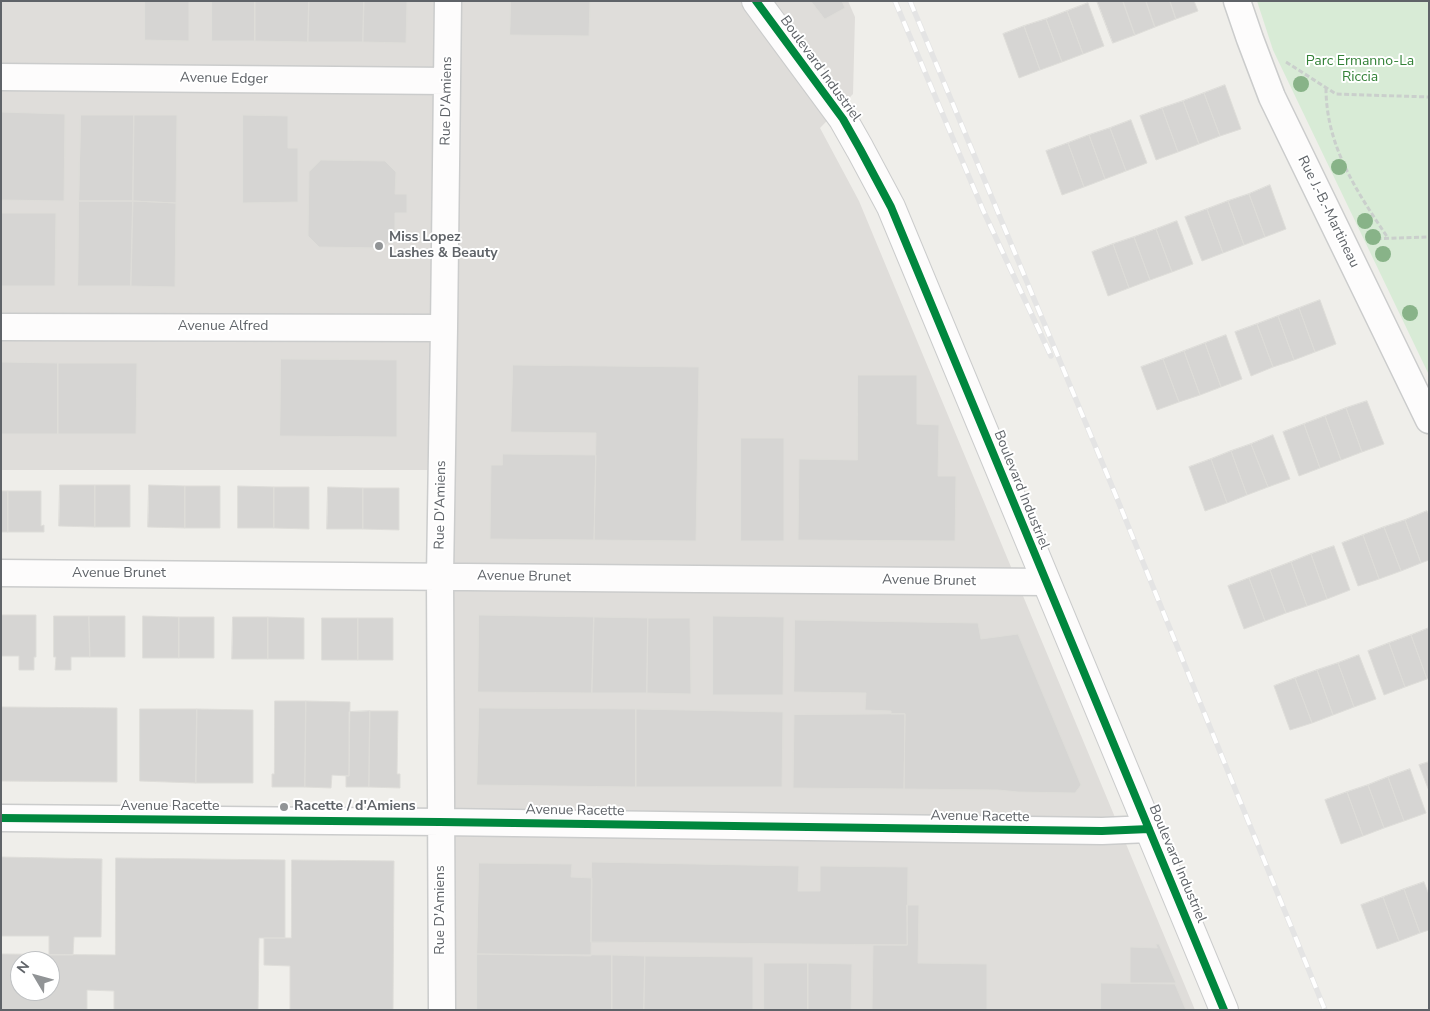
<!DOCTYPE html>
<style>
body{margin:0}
#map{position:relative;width:1430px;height:1011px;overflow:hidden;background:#efeeea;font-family:"Nunito Sans",sans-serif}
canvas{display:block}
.frame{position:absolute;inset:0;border:2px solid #5f6368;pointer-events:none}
.north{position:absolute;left:10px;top:951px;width:50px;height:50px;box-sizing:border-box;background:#fff;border:1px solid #bfc1c3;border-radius:50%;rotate:307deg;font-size:14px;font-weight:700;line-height:20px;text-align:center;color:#5f6368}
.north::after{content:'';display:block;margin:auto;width:18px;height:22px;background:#919496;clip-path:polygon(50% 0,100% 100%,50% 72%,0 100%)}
</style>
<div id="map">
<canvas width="1430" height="1011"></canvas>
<div class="frame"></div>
<div class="north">N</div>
</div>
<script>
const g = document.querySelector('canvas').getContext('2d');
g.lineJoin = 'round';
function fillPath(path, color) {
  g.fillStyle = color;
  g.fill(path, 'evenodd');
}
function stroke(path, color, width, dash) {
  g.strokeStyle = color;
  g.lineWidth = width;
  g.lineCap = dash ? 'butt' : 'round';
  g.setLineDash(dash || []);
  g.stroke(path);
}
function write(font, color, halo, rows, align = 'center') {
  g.font = font + ' "Nunito Sans",sans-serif';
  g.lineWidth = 4;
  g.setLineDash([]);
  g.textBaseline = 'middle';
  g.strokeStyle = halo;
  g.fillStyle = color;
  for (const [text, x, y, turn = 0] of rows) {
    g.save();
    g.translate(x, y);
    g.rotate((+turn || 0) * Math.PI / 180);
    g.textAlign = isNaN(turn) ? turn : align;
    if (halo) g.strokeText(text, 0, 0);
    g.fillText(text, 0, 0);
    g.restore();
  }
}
fillPath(new Path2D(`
 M1 1H848L855 17 853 94 820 128 859 201 1195 1010H442V470H1Z`), '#dfddda');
fillPath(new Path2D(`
 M1257 1H1429V375L1273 50Z`), '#d8ebd6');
const building = new Path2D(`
 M145 1H189V41L145 40Z
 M212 1H255V41H212Z
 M255 1H309L308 42 255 41Z
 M309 1H364L363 42H308Z
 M364 1H407L406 43 363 42Z
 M511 1H590L589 36 510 35Z
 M811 1H842L845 8 825 19Z
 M1097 1H1123L1135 35 1113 43Z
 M1123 1H1146L1155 27 1135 35Z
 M1146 1H1170L1176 19 1155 27Z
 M1170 1H1194L1198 11 1176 19Z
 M1088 3 1104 46 1083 54 1067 11Z
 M1067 11 1083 54 1062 62 1046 19Z
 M1046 19 1062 62 1040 70 1024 26Z
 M1024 26 1040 70 1019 78 1003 34Z
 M1225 85 1241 129 1220 136 1204 93Z
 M1204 93 1220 136 1199 144 1183 101Z
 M1183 101 1199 144 1178 152 1162 108Z
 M1162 108 1178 152 1156 160 1140 116Z
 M1 112 65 114 64 201 1 200Z
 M81 115H134L133 201H79Z
 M134 115H177L176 203 133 201Z
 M243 115 288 116V148H298V202L243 203Z
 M1131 120 1147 163 1126 171 1110 128Z
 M1110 128 1126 171 1105 179 1089 135Z
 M1089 135 1105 179 1084 187 1068 143Z
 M1068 143 1084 187 1062 195 1046 151Z
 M321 160 385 161 396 172 395 194H407V213H395V237L383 248 319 247 308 236 309 172Z
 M1270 185 1286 229 1265 237 1249 194Z
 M1249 194 1265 237 1244 245 1228 201Z
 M79 201H133L131 286H78Z
 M133 201 176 203 175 287 131 286Z
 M1228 201 1244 245 1223 253 1207 209Z
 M1207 209 1223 253 1202 261 1185 217Z
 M1 213H56L55 286H1Z
 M1177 221 1193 264 1172 272 1156 229Z
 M1156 229 1172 272 1150 280 1134 237Z
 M1134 237 1150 280 1129 288 1113 244Z
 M1113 244 1129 288 1108 296 1092 252Z
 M1320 300 1336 344 1315 352 1299 308Z
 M1299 308 1315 352 1294 360 1278 316Z
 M1278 316 1294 360 1273 367 1257 324Z
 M1257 324 1273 367 1251 376 1235 332Z
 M1226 335 1242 379 1221 387 1205 343Z
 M1205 343 1221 387 1200 395 1184 351Z
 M1184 351 1200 395 1179 402 1163 359Z
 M281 359 397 360V437L280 436Z
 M1163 359 1179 402 1157 410 1141 367Z
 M1 362 58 363V434H1Z
 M58 363H137L136 434H58Z
 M513 365 699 367 696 541 594 540 596 433 511 432Z
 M858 375H917V424L939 425 938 476H956L955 541 798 540 799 459 857 460Z
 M1367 401 1384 444 1362 452 1346 408Z
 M1346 408 1362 452 1341 460 1325 416Z
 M1325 416 1341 460 1320 468 1304 424Z
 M1304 424 1320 468 1299 476 1283 432Z
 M1273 435 1290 479 1268 487 1251 444Z
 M741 438H784V541H741Z
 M1251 444 1268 487 1247 495 1231 451Z
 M1231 451 1247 495 1227 503 1211 459Z
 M503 454 596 455 594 540 490 539 491 465H502Z
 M1211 459 1227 503 1205 511 1189 467Z
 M60 485H95V527L59 526Z
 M95 485H130V527H95Z
 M149 485 185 486V528L148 527Z
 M185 486H220V528H185Z
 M238 486 274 487V528H238Z
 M274 487H309V529L274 528Z
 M328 487 363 488V529H327Z
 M363 488H399V530L363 529Z
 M1 491H8V532H1Z
 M8 491H41V526L44 525V532H8Z
 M1427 511 1429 515V560L1421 563 1405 520Z
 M1405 520 1421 563 1401 571 1384 527Z
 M1384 527 1401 571 1379 579 1363 535Z
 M1363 535 1379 579 1358 586 1342 543Z
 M1334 546 1350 590 1327 599 1311 554Z
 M1311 554 1327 599 1307 606 1291 562Z
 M1291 562 1307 606 1286 613 1270 570Z
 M1270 570 1286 613 1265 621 1249 578Z
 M1249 578 1265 621 1244 629 1228 586Z
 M1 615H36V657H34V670H19V656H1Z
 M479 615 594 617 592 693 478 692Z
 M54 616H89L90 657H71V670H55L56 657H54Z
 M89 616H125V657H90Z
 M143 616 179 617V658H143Z
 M713 616 784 617 783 695H713Z
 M179 617H214V658H179Z
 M233 617H268V659H232Z
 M268 617 304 618V659H268Z
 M594 617 648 618 647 693H592Z
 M322 618H358V660H322Z
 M358 618H393V660H358Z
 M648 618H690L691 694 647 693Z
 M795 620 978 623 981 639 1018 634 1081 785 1075 793 1018 792 998 790 904 789 905 714H891V711L865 710 866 693 794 692Z
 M1429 628V678L1427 679 1411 635Z
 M1411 635 1427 679 1405 687 1389 643Z
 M1389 643 1405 687 1384 695 1368 651Z
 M1359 655 1376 699 1354 707 1338 663Z
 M1338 663 1354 707 1333 715 1317 670Z
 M1317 670 1333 715 1312 723 1295 678Z
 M1295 678 1312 723 1290 730 1274 686Z
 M275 701H306L305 787H272V774H274Z
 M306 701 350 702 349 776 332 775 331 788 305 787Z
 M1 707 117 708V782L1 781Z
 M479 708 636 709V787L477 785Z
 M140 709H197L196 783 140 781Z
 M197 709 253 710V783H196Z
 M636 709 783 712 782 787H636Z
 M370 711H398L397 774H400V788L369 787Z
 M370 711 369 787H346V776H349V712Z
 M905 714 904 789 793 788 794 715Z
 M1429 762V791L1419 765Z
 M1410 769 1426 813 1404 821 1388 777Z
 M1388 777 1404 821 1384 828 1368 785Z
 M1368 785 1384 828 1363 836 1347 792Z
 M1347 792 1363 836 1341 844 1325 800Z
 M1 857 102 859 101 937H74L73 955H49V936H1Z
 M116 858 285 860V938H259L258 1010H114V991L87 990V1010H1V954L115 955ZM20 961H50V991H20Z
 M292 860 394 861 393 1010H290V966L264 965V938H291Z
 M592 862 799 866 798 891H820V866L908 867 907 945 591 942Z
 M479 863 572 864 571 877 592 878 591 956 477 954Z
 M1424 882 1429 895V930L1420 933 1404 889Z
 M1404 889 1420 933 1399 941 1383 897Z
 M1383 897 1399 941 1377 949 1361 905Z
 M907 905H919L918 963 987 964V1010H872L873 945H907Z
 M1156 944H1159L1176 983H1130V947L1157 948Z
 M477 954 612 955V1010H477Z
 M612 955 645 956 644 1010H612Z
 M645 956 753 957V1010H644Z
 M764 963H808V1010H764Z
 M808 963 852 964 851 1010H808Z
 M1101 983 1175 984 1186 1010H1101Z`);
fillPath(building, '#d6d5d3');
stroke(building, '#deddd9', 1);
const minor = new Path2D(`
 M1237 1 1250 39 1272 97 1429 420
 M1 77 447 81
 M1 327 444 328
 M1 573 1046 582
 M1 818 440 822 1102 831 1149 829
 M442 1010 440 576 444 328 448 1`);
const tertiary = new Path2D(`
 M756 1 843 119 860 149 891 207 1224 1010`);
stroke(minor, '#cbcccc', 29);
stroke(tertiary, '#cbcccc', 30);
stroke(new Path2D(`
 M1286 62 1336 94 1429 97
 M1326 88C1326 146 1357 192 1388 238
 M1369 239 1429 237`), '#cacfcc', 3, [5, 2.5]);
stroke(minor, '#fdfcfc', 26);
stroke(tertiary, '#fdfcfc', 28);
const rail = new Path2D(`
 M895 1 983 210 1051 356
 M910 1 1114 491 1325 1010`);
stroke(rail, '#e4e4e4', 5.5);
stroke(rail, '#fff', 4, [11]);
stroke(new Path2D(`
 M756 1 843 119 860 149 891 207 1224 1010
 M1 818 440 822 1102 831 1149 829`), '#00873e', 8);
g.fillStyle = '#88b388';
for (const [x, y] of [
 [1301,84],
 [1339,167],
 [1365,221],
 [1373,237],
 [1383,254],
 [1410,313]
]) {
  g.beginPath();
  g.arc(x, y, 8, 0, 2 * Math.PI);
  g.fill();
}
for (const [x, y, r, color] of [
 [379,246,5,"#919496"],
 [284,807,5,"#919496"]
]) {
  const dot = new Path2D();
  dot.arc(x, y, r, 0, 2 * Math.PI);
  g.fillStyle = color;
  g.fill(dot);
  stroke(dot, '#fff', 2);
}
write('14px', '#348238', '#fff', [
 ["Parc Ermanno-La",1360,62],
 ["Riccia",1360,78]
]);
write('14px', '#5f6368', '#fff', [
 ["Boulevard Industriel",820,69,54],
 ["Avenue Edger",224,79,1],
 ["Rue D'Amiens",447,101,-89],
 ["Rue J.-B.-Martineau",1328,212,64],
 ["Avenue Alfred",223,327],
 ["Boulevard Industriel",1021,490,68],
 ["Rue D'Amiens",441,505,-89],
 ["Avenue Brunet",119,574],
 ["Avenue Brunet",524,577,1],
 ["Avenue Brunet",929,581,1],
 ["Avenue Racette",170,807],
 ["Avenue Racette",575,811,1],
 ["Avenue Racette",980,817,1],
 ["Boulevard Industriel",1177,864,67],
 ["Rue D'Amiens",441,910,-90]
]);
write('bold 14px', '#5f6368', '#fff', [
 ["Miss Lopez",389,238],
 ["Lashes & Beauty",389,254],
 ["Racette / d'Amiens",294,807]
], 'left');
</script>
